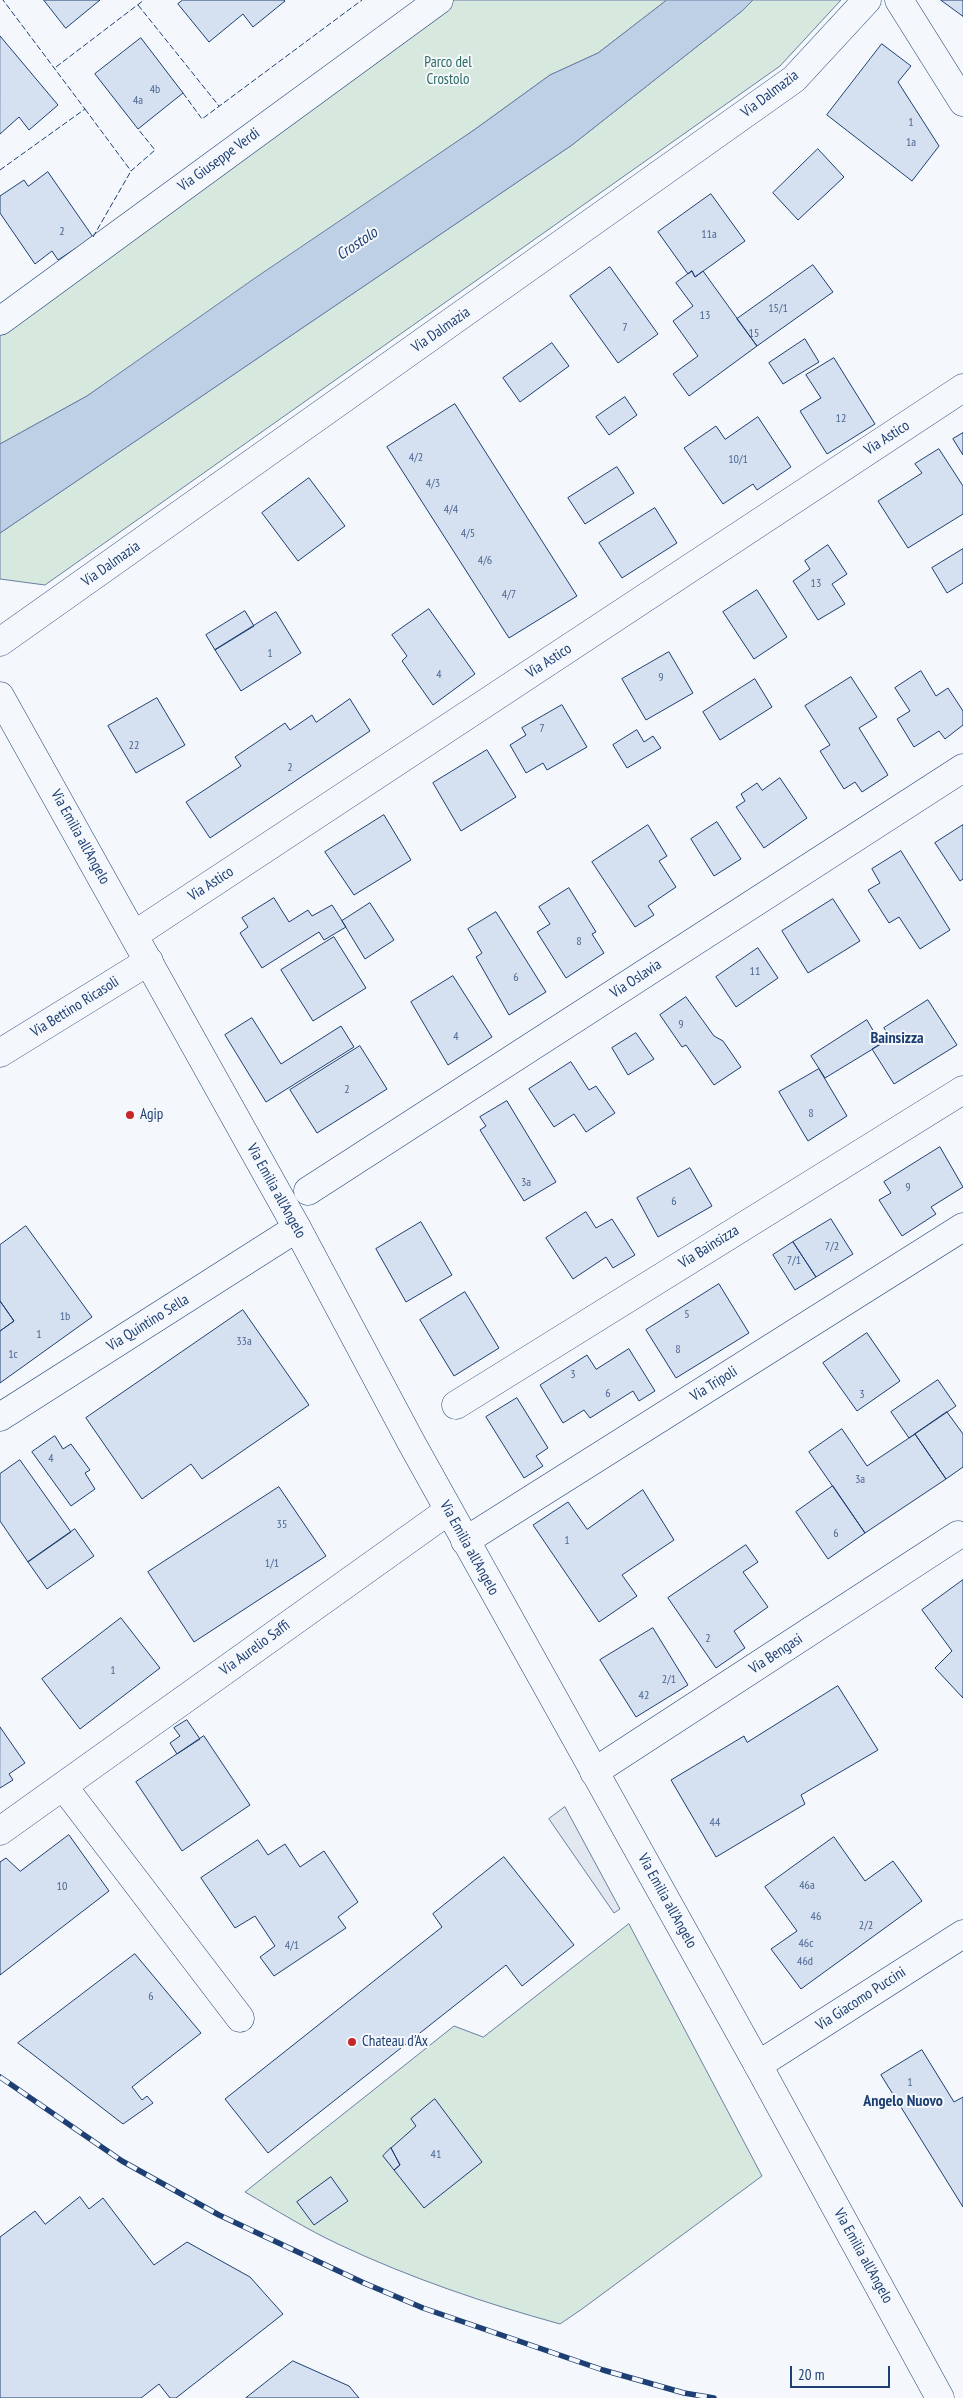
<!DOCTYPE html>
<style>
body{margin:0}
#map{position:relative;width:963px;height:2398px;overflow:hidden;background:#f4f7fb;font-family:"PT Sans Narrow",sans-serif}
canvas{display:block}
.scale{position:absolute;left:790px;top:2366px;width:100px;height:22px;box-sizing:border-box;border:2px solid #1d3f73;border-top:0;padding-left:6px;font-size:15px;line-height:18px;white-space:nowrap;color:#1d3f73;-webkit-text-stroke:4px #f4f7fb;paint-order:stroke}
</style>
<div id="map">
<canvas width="963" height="2398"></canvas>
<div class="scale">20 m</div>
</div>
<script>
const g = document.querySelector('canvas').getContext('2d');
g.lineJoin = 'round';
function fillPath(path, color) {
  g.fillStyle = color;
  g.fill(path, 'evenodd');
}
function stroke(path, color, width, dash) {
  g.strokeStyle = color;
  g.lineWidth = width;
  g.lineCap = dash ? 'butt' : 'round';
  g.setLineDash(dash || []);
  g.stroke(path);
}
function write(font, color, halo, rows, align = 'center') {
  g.font = font + ' "PT Sans Narrow",sans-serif';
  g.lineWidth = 4;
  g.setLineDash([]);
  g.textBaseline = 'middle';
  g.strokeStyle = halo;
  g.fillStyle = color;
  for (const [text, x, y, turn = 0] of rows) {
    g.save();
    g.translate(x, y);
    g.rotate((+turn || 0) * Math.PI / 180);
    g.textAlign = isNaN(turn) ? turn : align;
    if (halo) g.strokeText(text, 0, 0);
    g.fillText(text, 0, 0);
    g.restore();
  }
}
const green = new Path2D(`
 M439 0H667L598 53 550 75 474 130 87 396 0 444V321Z
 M753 0H841L780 66 45 585 0 579V533L572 145 742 11Z
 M629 1924 762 2176 582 2309 560 2324C484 2303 410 2278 338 2244 306 2229 276 2210 245 2192L454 2026 483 2037Z`);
fillPath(green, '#d7e8df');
stroke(green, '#687fa3', 1);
const parking = new Path2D(`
 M565 1807 620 1909 614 1913 549 1819Z`);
fillPath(parking, '#e3e8f0');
stroke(parking, '#687fa3', 1);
const water = new Path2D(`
 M667 0H753L742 11 572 145 0 533V444L87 396 255 278 474 130 550 75 598 53Z`);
fillPath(water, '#bed0e5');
stroke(water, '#687fa3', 1);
const building = new Path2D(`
 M44 0H100L66 28Z
 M183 0H284L285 1 253 27 243 14 209 42 178 4Z
 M941 0H963V16Z
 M0 36 58 105 29 130 19 117 0 134Z
 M141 38 183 93 138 129 95 74Z
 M882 44 911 66 898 82 939 146 912 181 827 115Z
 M818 149 844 177 798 220 773 193Z
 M48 172 93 237 58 260 52 251 35 264 0 213V196L24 180 28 186Z
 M711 194 745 241 695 277 692 271 688 274 658 232Z
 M813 265 833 292 757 346 737 319Z
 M610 267 658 334 618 363 570 296Z
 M692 271 695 277 703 271 757 346 689 396 673 374 698 356 673 321 693 306 676 283Z
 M805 339 819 362 783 384 769 363Z
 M552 343 569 366 520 402 503 378Z
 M834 358 875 424 827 454 800 411 821 398 806 375Z
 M625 397 637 415 609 435 596 417Z
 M455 404 577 596 509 638 387 447Z
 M758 417 791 467 757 490 753 484 723 504 684 448 716 426 725 439Z
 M963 433V455L953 439Z
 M939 449 963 486V514L908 548 878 501 922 473 915 464Z
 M617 467 634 493 585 524 568 498Z
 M309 478 345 526 298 561 262 513Z
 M655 508 677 543 622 578 599 543Z
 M828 545 847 574 832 584 845 604 818 620 793 581 810 569 805 561Z
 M963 549V583L947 593 932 568Z
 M757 590 787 637 754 659 723 612Z
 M429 609 475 674 433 705 402 661 407 656 392 635Z
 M245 611 254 626 215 650 206 635Z
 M276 612 301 653 241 691 215 650Z
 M669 652 693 693 646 720 622 679Z
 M921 671 936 696 948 688 963 711V725L945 739 939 731 914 747 897 719 910 711 895 688Z
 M851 677 877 717 859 728 888 775 862 792 855 782 844 789 820 751 830 745 805 706Z
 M755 679 772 707 720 740 703 712Z
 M157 698 185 745 136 773 108 726Z
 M350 699 370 731 210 838 186 802 241 766 235 757 285 723 290 730 312 715 316 722Z
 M562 705 587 747 547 770 543 763 526 773 510 745 526 735 522 728Z
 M637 730 644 742 653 736 661 748 627 768 613 745Z
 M487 750 516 797 461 831 433 783Z
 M780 778 807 818 764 848 736 807 745 801 741 794 757 783 762 790Z
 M384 815 411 860 354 895 325 852Z
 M717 822 741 859 714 876 691 839Z
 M648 825 667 856 659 861 676 887 648 906 654 915 635 927 592 862Z
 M963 825V879L960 881 935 843Z
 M901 851 950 930 920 949 899 917 889 923 868 890 880 883 872 869Z
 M569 888 596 932 592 934 604 953 566 978 537 932 550 924 539 907Z
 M274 898 289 922 308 910 312 916 332 905 346 927 324 940 319 932 262 968 240 933 248 927 242 918Z
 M833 899 860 941 808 973 782 931Z
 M370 903 394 940 365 959 342 921Z
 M496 912 546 992 509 1015 476 957 482 953 468 929Z
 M334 937 366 988 313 1021 281 970Z
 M758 948 778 978 736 1007 716 977Z
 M453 976 492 1037 448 1065 411 1002Z
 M686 997 714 1036 723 1041 741 1067 714 1085 686 1045 682 1047 660 1015Z
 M928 1000 957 1045 894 1084 872 1049 890 1038 884 1028Z
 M252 1018 281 1064 341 1026 354 1047 266 1102 225 1035Z
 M867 1020 881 1044 825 1078 811 1056Z
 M636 1033 654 1059 628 1075 612 1048Z
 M360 1046 387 1089 317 1133 290 1090Z
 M571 1062 589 1090 596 1086 615 1113 586 1132 574 1114 554 1127 529 1089Z
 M819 1069 847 1116 808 1141 779 1092Z
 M507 1101 556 1182 524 1201 480 1130 486 1126 480 1117Z
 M940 1147 963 1187 931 1207 936 1214 902 1236 879 1200 891 1193 884 1182Z
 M690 1168 712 1206 658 1237 637 1198Z
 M586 1212 596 1228 612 1219 635 1255 613 1268 606 1257 573 1279 546 1238Z
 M831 1219 853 1254 816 1277 793 1242Z
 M421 1222 452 1275 406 1302 376 1249Z
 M26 1226 92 1317 0 1383V1331L14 1321 0 1301V1245Z
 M793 1242 816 1277 795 1290 773 1255Z
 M719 1284 749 1333 676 1378 646 1330Z
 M465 1292 499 1348 454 1376 420 1320Z
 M0 1301 14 1321 0 1331Z
 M243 1310 309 1405 202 1479 191 1464 142 1499 86 1418Z
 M867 1333 900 1381 857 1411 823 1363Z
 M629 1349 655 1391 639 1401 633 1391 590 1418 584 1410 563 1423 540 1385 587 1355 596 1369Z
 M938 1380 956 1406 909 1438 891 1412Z
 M517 1398 548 1448 536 1456 543 1466 524 1478 486 1417Z
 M947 1412 963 1434V1467L946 1479 915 1434Z
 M842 1429 867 1466 915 1434 946 1479 865 1533 809 1452Z
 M55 1436 63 1449 71 1444 90 1470 85 1473 95 1489 71 1506 32 1452Z
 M20 1460 71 1532 28 1562 0 1521V1474Z
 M833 1486 865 1533 828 1559 796 1512Z
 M279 1487 326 1556 194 1642 148 1572Z
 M643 1490 674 1540 622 1575 637 1596 599 1622 533 1525 568 1502 587 1529Z
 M75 1529 94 1556 47 1589 28 1562Z
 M746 1545 758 1562 743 1572 768 1607 734 1631 745 1648 716 1668 668 1598Z
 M963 1580V1698L935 1668 952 1651 922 1610Z
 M121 1618 160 1668 80 1729 42 1679Z
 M653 1628 688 1685 636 1717 600 1660Z
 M838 1686 878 1750 801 1795 805 1804 716 1857 671 1780 744 1736 747 1742Z
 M187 1720 200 1739 177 1754 170 1743 180 1736 174 1728Z
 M0 1727 25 1763 9 1774 13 1780 0 1788Z
 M204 1736 250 1805 182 1851 136 1782Z
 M69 1835 109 1891 0 1975V1862L6 1858 20 1871Z
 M834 1837 865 1881 893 1861 922 1901 801 1989 771 1949 797 1931 765 1887Z
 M258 1840 268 1855 285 1844 300 1867 324 1851 358 1902 338 1917 346 1928 274 1976 260 1957 275 1946 255 1916 235 1928 201 1878Z
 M504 1857 574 1945 522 1986 506 1965 268 2153 225 2099 442 1927 433 1914Z
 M135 1954 201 2033 132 2087 142 2100 147 2096 153 2103 123 2124 18 2043Z
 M922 2050 954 2102 963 2097V2207L881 2075Z
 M435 2099 482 2162 424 2208 394 2170 400 2165 391 2148 416 2126 411 2119Z
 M391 2148 400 2165 394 2170 383 2156Z
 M331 2177 348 2201 314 2225 297 2202Z
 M80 2197 89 2209 103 2198 154 2265 187 2242 250 2277 283 2314 176 2398H170L159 2384 141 2398H0V2237L35 2211 45 2224Z
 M293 2361 349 2386 359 2398H246Z`);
fillPath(building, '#d5e0f0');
stroke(building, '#1d3f73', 1);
const street = new Path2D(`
 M899 0 963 102
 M0 321 439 0
 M134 935 963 388
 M0 1053 149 961
 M308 1191 963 768
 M456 1405 963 1090
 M0 1417 297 1228
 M465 1541 963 1227
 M594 1772 958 1535
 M63 1786 240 2018
 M0 1831 448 1511
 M758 2065 963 1934`);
const secondary = new Path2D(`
 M0 642 794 79 867 0
 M0 696 297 1228 411 1442 758 2065 940 2398`);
stroke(street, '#1d3f73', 29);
stroke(secondary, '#1d3f73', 29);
stroke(street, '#f4f7fb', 28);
stroke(secondary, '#f4f7fb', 28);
const rail = new Path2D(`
 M0 2077 122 2161 219 2215 364 2283 423 2308 603 2370 684 2393 714 2398`);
stroke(rail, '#1d3f73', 5.5);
stroke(rail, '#f4f7fb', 4, [11]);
stroke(new Path2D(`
 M138 5 219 106
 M56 67 144 0
 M183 93 202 119 362 0
 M85 109 131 171 155 150 138 129
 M0 170 85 109 3 0
 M93 237 131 171`), '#1d3f73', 1, [6, 2.5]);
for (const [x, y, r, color] of [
 [130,1115,5,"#c62828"],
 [352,2042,5,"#c62828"]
]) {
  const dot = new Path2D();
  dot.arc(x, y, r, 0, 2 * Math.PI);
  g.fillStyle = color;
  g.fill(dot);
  stroke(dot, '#f4f7fb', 2);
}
write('12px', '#4b6792', null, [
 ["4b",155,90],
 ["4a",138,101],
 ["1",911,123],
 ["1a",911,143],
 ["2",62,232],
 ["11a",709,235],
 ["15/1",778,309],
 ["13",705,316],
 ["7",625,328],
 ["15",754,334],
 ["12",841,419],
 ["4/2",416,458],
 ["10/1",738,460],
 ["4/3",433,484],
 ["4/4",451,510],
 ["4/5",468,534],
 ["4/6",485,561],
 ["13",816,584],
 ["4/7",509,595],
 ["1",270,654],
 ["4",439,675],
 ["9",661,678],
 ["7",542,729],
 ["22",134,746],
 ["2",290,768],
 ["8",579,942],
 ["11",755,972],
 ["6",516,978],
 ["9",681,1025],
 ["4",456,1037],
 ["2",347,1090],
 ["8",811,1114],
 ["3a",526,1183],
 ["9",908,1188],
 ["6",674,1202],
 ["7/2",832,1247],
 ["7/1",794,1261],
 ["5",687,1315],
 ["1b",65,1317],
 ["1",39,1335],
 ["33a",244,1342],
 ["8",678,1350],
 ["1c",13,1355],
 ["3",573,1375],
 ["6",608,1394],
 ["3",862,1395],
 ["4",51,1459],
 ["3a",860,1480],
 ["35",282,1525],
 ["6",836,1534],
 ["1",567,1541],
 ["1/1",272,1564],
 ["2",708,1639],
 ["1",113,1671],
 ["2/1",669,1680],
 ["42",644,1696],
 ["44",715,1823],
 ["46a",807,1886],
 ["10",62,1887],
 ["46",816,1917],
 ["2/2",866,1926],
 ["46c",806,1944],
 ["4/1",292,1946],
 ["46d",805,1962],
 ["6",151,1997],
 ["1",910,2083],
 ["41",436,2155]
]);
write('15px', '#2c6c60', '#f4f7fb', [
 ["Parco del",448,63],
 ["Crostolo",448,80]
]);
write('15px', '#1d3f73', '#f4f7fb', [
 ["Via Dalmazia",770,94,-37],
 ["Via Giuseppe Verdi",219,160,-36],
 ["Via Dalmazia",441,330,-35],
 ["Via Astico",887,438,-33],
 ["Via Dalmazia",111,564,-35],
 ["Via Astico",549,661,-33],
 ["Via Emilia all'Angelo",80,837,61],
 ["Via Astico",211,884,-33],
 ["Via Oslavia",636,979,-33],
 ["Via Bettino Ricasoli",75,1007,-32],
 ["Via Emilia all'Angelo",276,1191,61],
 ["Via Bainsizza",709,1247,-32],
 ["Via Quintino Sella",148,1323,-32],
 ["Via Tripoli",714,1384,-32],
 ["Via Emilia all'Angelo",469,1548,61],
 ["Via Aurelio Saffi",255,1648,-36],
 ["Via Bengasi",776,1654,-33],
 ["Via Emilia all'Angelo",667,1901,61],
 ["Via Giacomo Puccini",861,1999,-33],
 ["Via Emilia all'Angelo",863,2256,61]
]);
write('15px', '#1d3f73', '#f4f7fb', [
 ["Agip",140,1115],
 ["Chateau d'Ax",362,2042]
], 'left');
write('italic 16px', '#1d3f73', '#f4f7fb', [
 ["Crostolo",357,244,-34]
]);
write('bold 16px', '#1d3f73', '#f4f7fb', [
 ["Bainsizza",897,1038],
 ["Angelo Nuovo",903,2101]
]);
</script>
